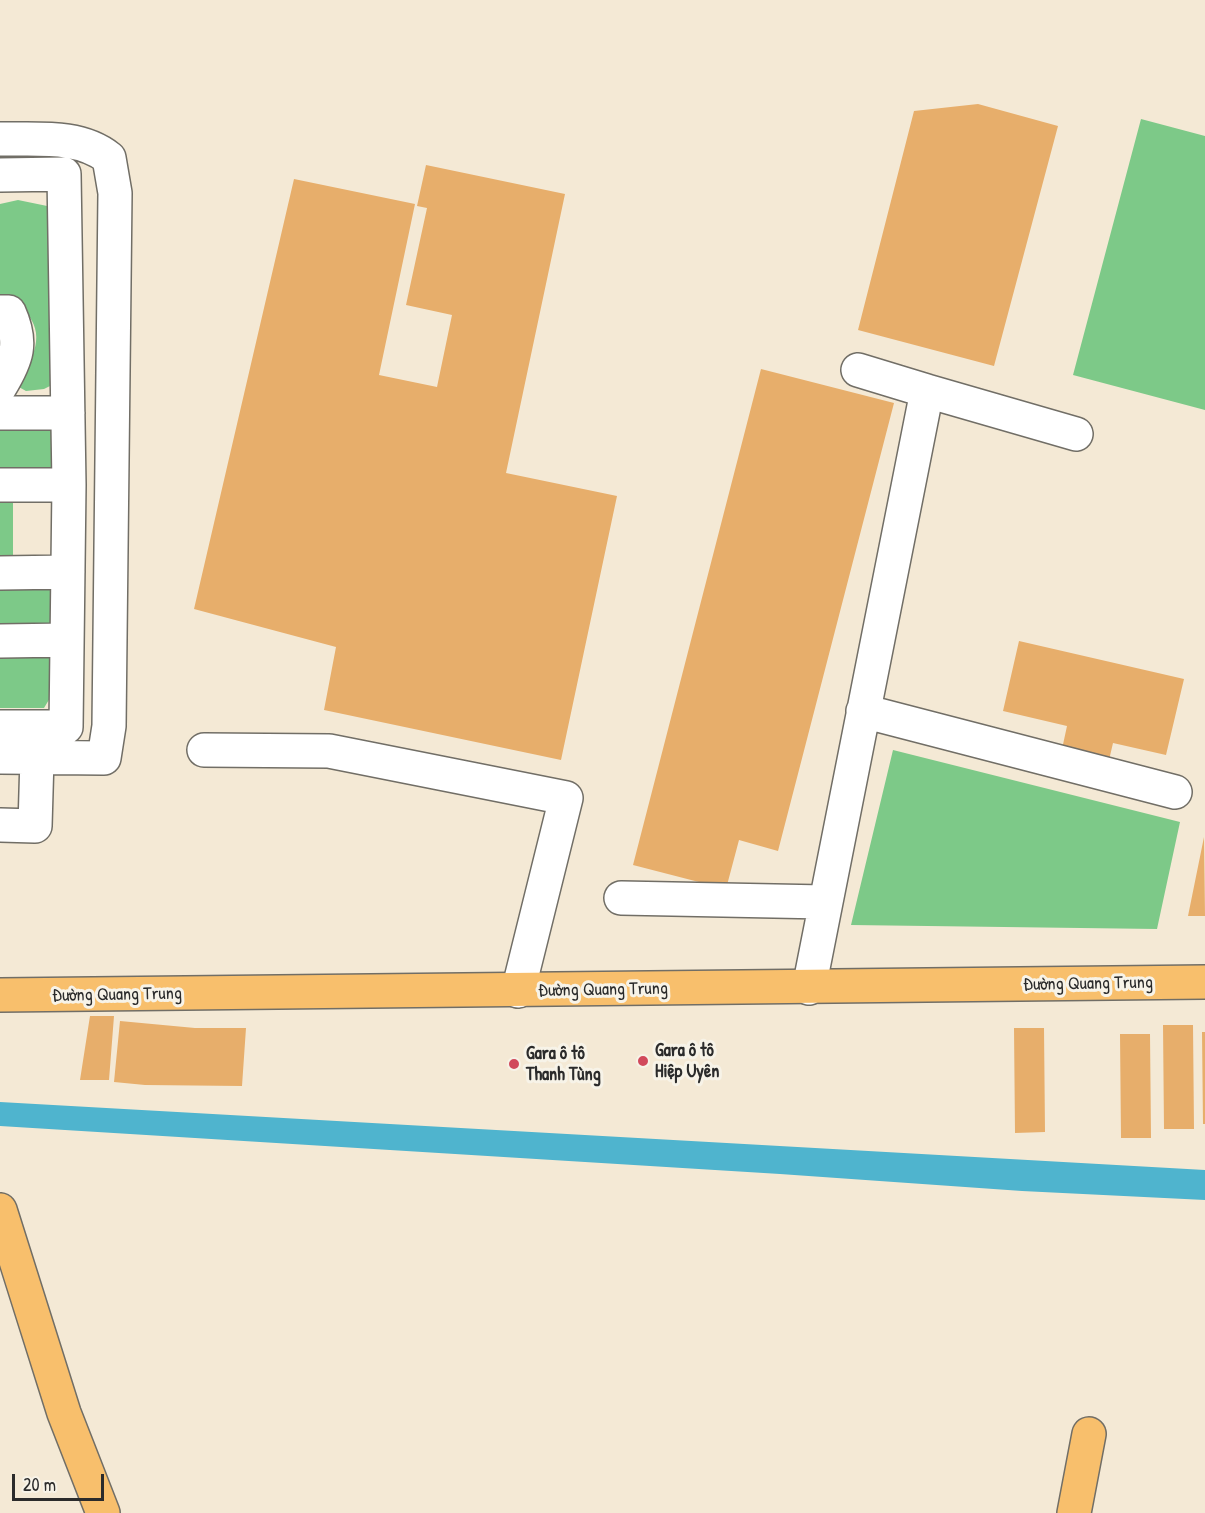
<!DOCTYPE html>
<meta charset="utf-8">
<style>
body{margin:0}
#map{position:relative;width:1205px;height:1513px;overflow:hidden;background:#f4e9d5;font-family:"Patrick Hand",sans-serif}
canvas{display:block}
.scale{position:absolute;left:12px;top:1474px;width:92px;height:27px;box-sizing:border-box;border:3px solid #2b2b2b;border-top:0;padding-left:8px;font-size:18px;line-height:21px;white-space:nowrap;color:#2b2b2b;-webkit-text-stroke:4px #f7f3e8;paint-order:stroke}
</style>
<div id="map">
<canvas width="1205" height="1513"></canvas>
<div class="scale">20 m</div>
</div>
<script>
const g = document.querySelector('canvas').getContext('2d');
g.lineJoin = 'round';
function fillPath(path, color) {
  g.fillStyle = color;
  g.fill(path, 'evenodd');
}
function stroke(path, color, width, dash) {
  g.strokeStyle = color;
  g.lineWidth = width;
  g.lineCap = dash ? 'butt' : 'round';
  g.setLineDash(dash || []);
  g.stroke(path);
}
function write(font, color, halo, rows, align = 'center') {
  g.font = font + ' "Patrick Hand",sans-serif';
  g.lineWidth = 6;
  g.setLineDash([]);
  g.textBaseline = 'middle';
  g.strokeStyle = halo;
  g.fillStyle = color;
  for (const [text, x, y, turn = 0] of rows) {
    g.save();
    g.translate(x, y);
    g.rotate((+turn || 0) * Math.PI / 180);
    g.textAlign = isNaN(turn) ? turn : align;
    if (halo) g.strokeText(text, 0, 0);
    g.fillText(text, 0, 0);
    g.restore();
  }
}
fillPath(new Path2D(`
 M1141 119 1205 136V410L1073 375Z
 M18 200 52 207 56 383 44 389 26 391 17 386C23 375 30 363 34 351 43 325 25 304 0 299V204Z
 M0 425H51V472H0Z
 M0 501H13V559H0Z
 M0 584H51V625H0Z
 M0 646H46L57 659 53 693 44 708H0Z
 M893 750 1180 822 1157 929 851 925Z`), '#7dc988');
fillPath(new Path2D(`
 M0 1102 1205 1170V1200L1022 1191 780 1174 0 1126Z`), '#4fb4ce');
fillPath(new Path2D(`
 M978 104 1058 126 994 366 858 330 914 111Z
 M426 165 565 194 506 473 617 496 561 760 324 710 336 647 194 609 294 179 415 204 379 375 437 387 452 315 406 305 427 208 417 206Z
 M761 369 894 403 778 851 739 840 726 889 633 865Z
 M1019 641 1184 679 1166 755 1113 743 1106 773 1059 763 1067 726 1003 711Z
 M1204 837 1205 916H1188Z
 M90 1016H114L109 1080H80Z
 M120 1021 195 1028H246L242 1086 145 1085 114 1082Z
 M1163 1025H1193L1194 1129H1164Z
 M1014 1028H1044L1045 1132 1015 1133Z
 M1202 1032H1205V1124H1203Z
 M1120 1034H1150L1151 1138H1121Z`), '#e7ae6b');
const minor = new Path2D(`
 M0 139C36 140 79 134 109 158L115 193 109 726 104 758 0 757
 M0 175 64 174 69 485 66 727H0
 M0 312H9C23 343 17 359 0 387
 M858 370 927 391
 M0 413H68
 M0 485H69
 M0 573 68 572
 M0 641 67 640
 M863 711 1175 792
 M204 750 329 751 566 798 518 991
 M0 825 35 826 37 758
 M621 898 825 902
 M809 988 927 391 1076 434`);
const major = new Path2D(`
 M0 995 1205 982
 M0 1210 64 1413 103 1513
 M1074 1513 1089 1434`);
stroke(minor, '#716e66', 36);
stroke(major, '#716e66', 36);
stroke(minor, '#fff', 33);
stroke(major, '#f8bf6c', 33);
for (const [x, y, r, color] of [
 [643,1061,6,"#d1495b"],
 [514,1064,6,"#d1495b"]
]) {
  const dot = new Path2D();
  dot.arc(x, y, r, 0, 2 * Math.PI);
  g.fillStyle = color;
  g.fill(dot);
  stroke(dot, '#f7f3e8', 2);
}
write('18px', '#2b2b2b', '#f7f3e8', [
 ["Đường Quang Trung",1088,984,-1],
 ["Đường Quang Trung",603,990,-1],
 ["Đường Quang Trung",117,995,-1]
]);
write('bold 18px', '#2b2b2b', '#f7f3e8', [
 ["Gara ô tô",655,1051],
 ["Hiệp Uyên",655,1072],
 ["Gara ô tô",526,1054],
 ["Thanh Tùng",526,1075]
], 'left');
</script>
